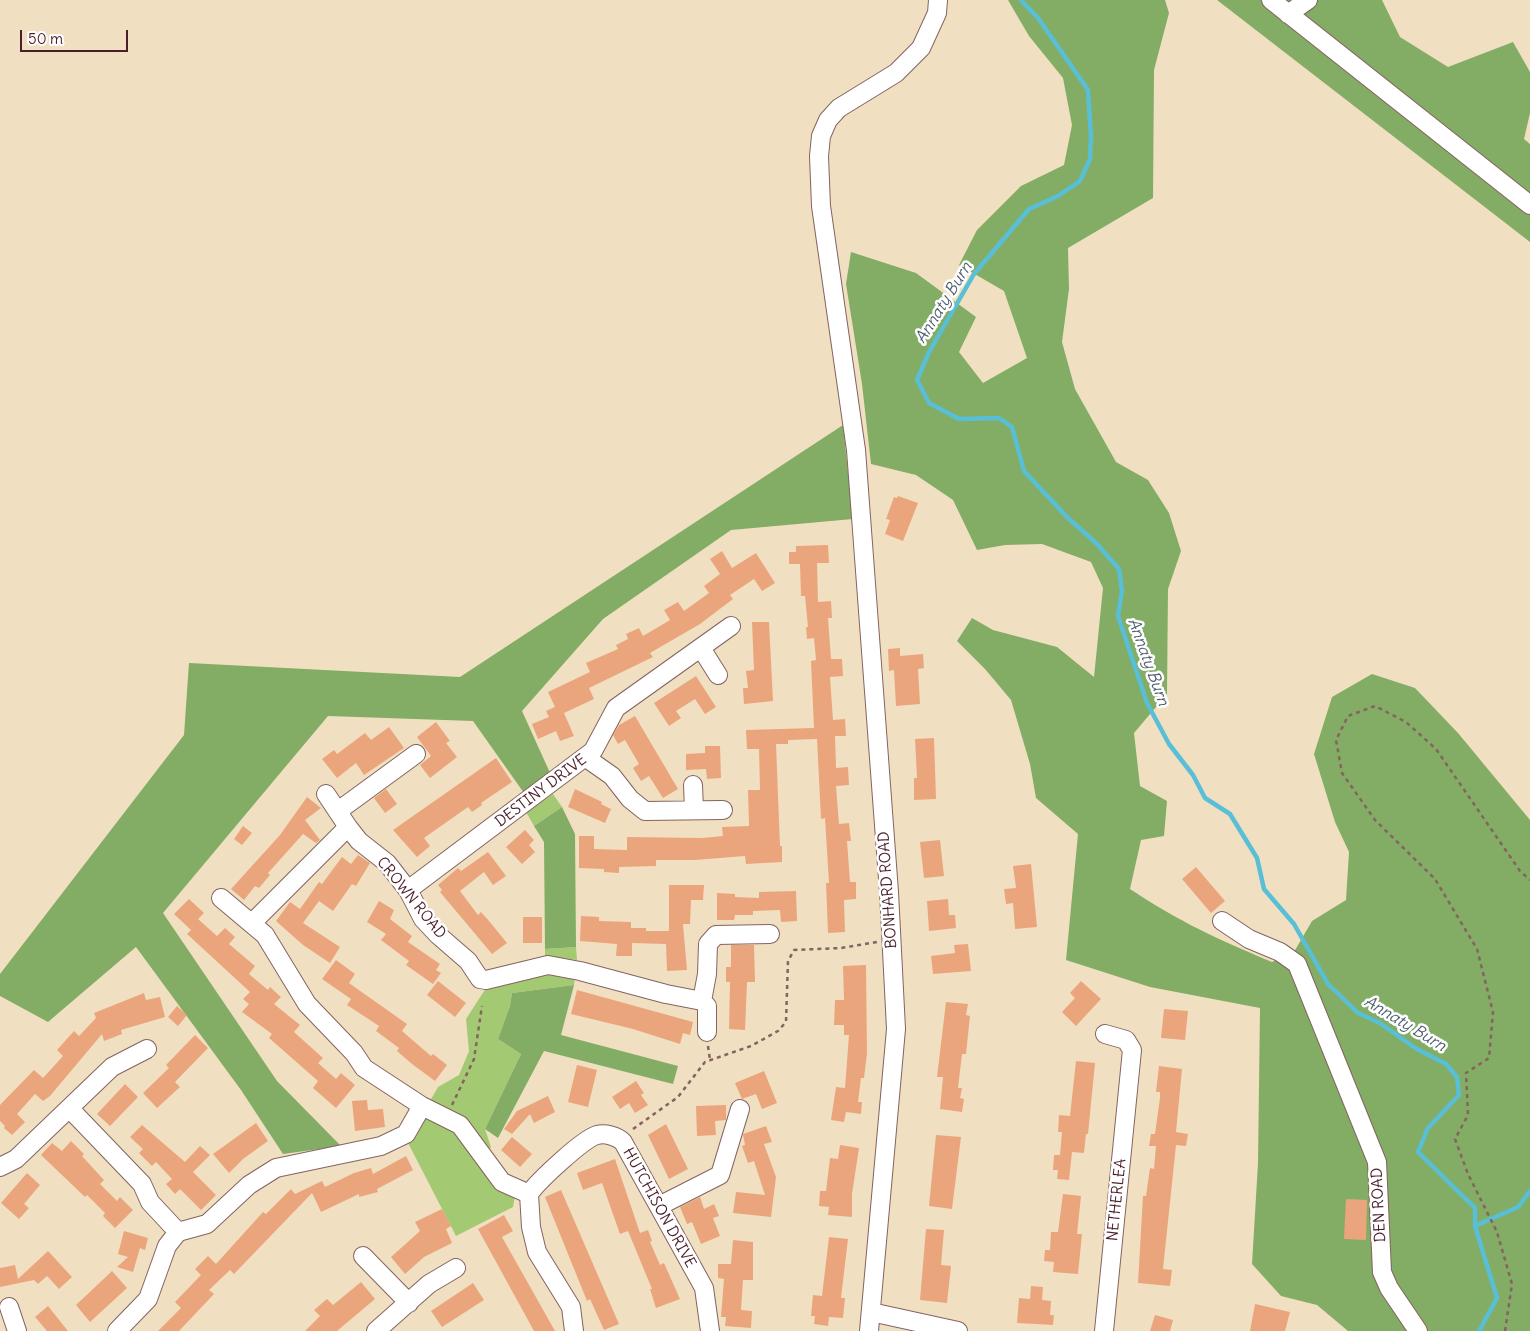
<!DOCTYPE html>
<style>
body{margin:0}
#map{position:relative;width:1530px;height:1331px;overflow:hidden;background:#f0e0c1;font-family:Delius,sans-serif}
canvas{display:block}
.scale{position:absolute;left:20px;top:30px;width:108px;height:22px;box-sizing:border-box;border:2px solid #4a1f2b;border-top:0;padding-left:6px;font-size:15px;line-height:18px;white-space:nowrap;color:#4a1f2b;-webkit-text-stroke:4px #fff;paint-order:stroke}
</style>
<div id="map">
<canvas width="1530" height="1331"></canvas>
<div class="scale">50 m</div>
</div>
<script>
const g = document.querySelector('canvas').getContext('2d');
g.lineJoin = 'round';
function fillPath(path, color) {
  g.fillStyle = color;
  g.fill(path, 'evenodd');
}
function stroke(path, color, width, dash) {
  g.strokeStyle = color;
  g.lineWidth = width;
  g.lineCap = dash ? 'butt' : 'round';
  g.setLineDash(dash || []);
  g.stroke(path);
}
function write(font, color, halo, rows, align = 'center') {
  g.font = font + ' Delius,sans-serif';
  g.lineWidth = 5;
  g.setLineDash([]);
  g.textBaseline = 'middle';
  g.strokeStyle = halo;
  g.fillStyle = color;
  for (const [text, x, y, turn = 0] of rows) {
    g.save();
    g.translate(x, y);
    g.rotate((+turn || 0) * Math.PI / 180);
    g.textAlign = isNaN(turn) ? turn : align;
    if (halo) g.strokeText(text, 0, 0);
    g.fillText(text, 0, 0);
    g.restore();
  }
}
fillPath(new Path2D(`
 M553 794 562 807 534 826 526 812Z
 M576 947 577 960 545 956V949Z
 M548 975 575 976 574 985 512 993 510 1006 498 1039 521 1054 485 1129 491 1147 479 1164 515 1196 513 1207 456 1236 407 1141 438 1087 459 1075 469 1051 466 1019 488 985Z`), '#a4c973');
fillPath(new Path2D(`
 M1008 0H1165L1169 13 1154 70 1153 198 1068 248 1069 289 1062 342 1075 389 1116 462 1148 480 1169 513 1181 551 1168 589 1167 694 1134 733 1140 786 1167 801 1164 836 1141 840 1130 889C1178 921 1219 940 1272 962L1294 952 1312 921 1346 900 1349 852 1335 822 1314 754 1332 697 1372 674 1415 688 1458 733 1530 820V1331H1348L1317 1305 1281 1296 1252 1264 1258 1163 1260 1008 1150 987 1066 960 1078 834 1036 798 1030 764 1011 700 985 669 957 641 972 618 993 630 1057 647 1094 677 1103 588 1091 562 1042 544 1005 545 977 550 953 500 916 475 871 464 862 384 846 284 851 252 916 273 976 317 959 352 983 383 1027 358 1004 291 959 265 977 230 1021 186 1064 165 1072 125 1063 78 1029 36Z
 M1217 0H1382L1400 37 1448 67 1513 42 1530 72V113L1524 139 1530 144V242Z
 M843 425 853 519 731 530 603 619 522 711 551 775 524 793 473 721 328 716 163 913 277 1081 341 1146 283 1154 241 1090 136 947 48 1022 0 996V974L184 735 189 663 460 677Z
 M562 807 575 834 576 947 545 949 544 842 534 826Z
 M574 985 561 1035 678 1066 673 1084 544 1051 498 1138 485 1129 521 1054 498 1039 510 1006 512 993Z`), '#83ad65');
stroke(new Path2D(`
 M1021 0 1038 18 1088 90 1091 137 1090 159 1080 181 1058 196 1029 209 974 274 929 352 917 380 929 403 959 419 999 418 1012 427 1024 471 1068 518 1096 543 1119 569 1122 591 1118 616 1147 703 1169 744 1193 775 1205 798 1230 814 1257 858 1264 889 1294 924 1328 984 1358 1013 1380 1023 1415 1048 1446 1064 1457 1077 1459 1095 1428 1128 1418 1152 1475 1208V1226L1497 1298 1479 1331
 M1475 1226 1518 1207 1530 1191`), '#59bfd6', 4.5);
fillPath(new Path2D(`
 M898 496 918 503 903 541 885 534 890 520 886 519 894 497 897 498Z
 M828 545 829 563H817L818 602 831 601 832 618H828L831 659H842L843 676 830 677 833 720 845 719 846 736H835L836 768 848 767 849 785 836 786 839 824 849 823 851 841H847L850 882H856V899L844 900 845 932 828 933 826 883H829L825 818 821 819 817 739 788 740V744H776L780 846H782V862L746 864 745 856 695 860H656V866L619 867V873L604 872V869L579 868V836H594V849L627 850V837L702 838 723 836 722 827 749 826 748 790H760L759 749H747L746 730 814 728 811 661 816 660 814 638 807 639 806 627H808L805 596H801L800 564H789V552H796V546Z
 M722 551 732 568 756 553 775 583 762 591 754 579 730 595 733 599 700 624 650 653 653 657 589 688 594 699 564 713 574 736 560 741 556 731 538 739 532 724 549 717 546 711 555 707 548 692 590 672 586 663 618 649 616 645 628 639 626 634 639 628 643 636 670 620 664 610 678 602 684 611 709 593 704 586 720 574 710 559Z
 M752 622H769L773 701 744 704 743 688H748L746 671 754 670Z
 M900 648V656L923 654 924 668 918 669 920 704 896 706 894 670 889 671 888 649Z
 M696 676 716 707 705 714 695 699 676 711 681 718 669 726 654 703Z
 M635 716 678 789 663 798 649 776 641 781 633 768 639 764 625 740 618 744 613 735 619 725Z
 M436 722 450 741 446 743 457 757 430 778 420 765 431 756 417 737Z
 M389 727 404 748 364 775 356 763 337 778 322 759 334 750 337 754 365 733 371 740Z
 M934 738 936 799 914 800V778H917L915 739Z
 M705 746H720L721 778 707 779 706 769 686 770V754L705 753Z
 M496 758 512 782 481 803 482 805 472 812 468 807 424 838 430 846 417 857 393 830Z
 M386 789 397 804 385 813 374 798Z
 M575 789 602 802 601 804 611 809 605 823 568 807Z
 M307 797 321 808 305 820 320 840 316 843 303 834 268 873 270 875 259 888 255 886 244 900 231 889 280 835Z
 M243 826 252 833 242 845 234 839Z
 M525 830 534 840 529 845 535 852 522 864 506 847Z
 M940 840 944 876 924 878 920 842Z
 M488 852 506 876 493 885 484 872 460 891 478 915 481 912 489 921 507 943 492 954 440 892 442 890 438 885 458 868 461 871Z
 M358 855 370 863 356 886 352 884 333 911 319 901 303 923 340 947 330 963 303 945 276 921 290 902 300 909 319 882 322 884 342 857 351 864Z
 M1031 864 1037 927 1015 929 1013 903 1006 904 1004 889 1016 888 1013 866Z
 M1196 867 1225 901 1211 913 1182 879Z
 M669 885H704L703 900H691L690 924H683L687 970 667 971 666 944 632 943V956H616L617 944 580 941 581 916 599 917V921L631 922V928H646V931H669Z
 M796 891 797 921 781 922 780 910 753 911V915H735L734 920H717V893L735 894V897L759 898V892Z
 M189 899 204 913 198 919 217 936 225 928 235 937 229 944 255 966 249 974 268 990 270 987 281 997 274 1004 300 1025 294 1032 323 1058 318 1063 336 1079 341 1073 355 1085 336 1108 313 1088 318 1081 269 1038 272 1034 242 1012 249 1004 243 999 250 992 187 934 191 930 174 914Z
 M948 899 949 915H955L956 928 929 931 927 901Z
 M379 901 394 910 390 919 412 936 408 942 440 964 436 970 441 973 433 984 406 965 409 961 381 940 386 934 367 922Z
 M523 917H542V943H523Z
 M968 944 971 971 933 974 931 956 955 953 954 945Z
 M731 945H754L755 982H747L745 1030 729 1029 730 982H726V967H731Z
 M336 960 355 974 349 983 407 1024 402 1031 431 1056 433 1054 447 1065 435 1081 412 1064 397 1051 399 1048 376 1031 379 1026 347 1005 351 999 322 979Z
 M866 965 867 1053 864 1078H861L858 1102H862L861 1114 846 1112 844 1122 831 1120 836 1087 845 1088 849 1035H844V1025H834L835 1000H844L843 966Z
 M438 981 466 1003 455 1017 427 995Z
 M1081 981 1101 999 1076 1026 1062 1012 1075 998 1070 993Z
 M577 990 693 1022 690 1035 683 1033 680 1044 633 1029 571 1014Z
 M144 993 146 1000 160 997 165 1017 121 1030 122 1034 104 1041 102 1034 50 1096 43 1101 35 1094 17 1114 25 1122 12 1135 4 1128 5 1126 0 1121V1105L34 1070 43 1078 63 1056 57 1050 74 1031 79 1036 96 1018 94 1013Z
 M946 1002 968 1004 966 1015 970 1016 966 1054H962L958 1088H962L960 1098 964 1099 962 1112 940 1109 943 1077H937Z
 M177 1006 187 1015 178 1026 168 1017Z
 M1164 1009 1188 1011 1185 1040 1161 1038Z
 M195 1035 208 1048 175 1082 180 1087 157 1108 143 1093 169 1068 166 1065Z
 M1076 1061 1095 1063 1088 1134H1086L1084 1153 1072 1152 1069 1180 1057 1179 1058 1170H1053L1054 1155H1060L1062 1132H1058L1059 1115 1070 1116Z
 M577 1065 597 1070 588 1107 568 1102Z
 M1159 1066 1182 1069 1176 1132 1188 1134 1186 1146 1176 1145 1163 1269 1172 1270 1170 1286 1138 1283 1143 1196H1146L1150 1168 1154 1169 1156 1146H1149L1151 1134H1155L1160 1098V1092H1156Z
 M764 1071 777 1103 762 1109 756 1094 742 1099 735 1083Z
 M636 1081 644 1093 641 1095 648 1105 635 1113 629 1103 620 1109 612 1097Z
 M125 1084 138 1097 110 1126 97 1114Z
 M548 1096 555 1112 534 1123 530 1114 512 1134 504 1129 517 1111Z
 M367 1100 368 1110 383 1109 385 1127 355 1131 352 1101Z
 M726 1105V1120L715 1121 716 1135 697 1136 696 1106Z
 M256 1123 268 1141 243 1159 229 1173 213 1154Z
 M666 1124 688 1169 669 1179 648 1135Z
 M142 1125 185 1162 200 1146 210 1155 193 1172 216 1195 201 1210 180 1189 175 1194 166 1184 172 1179 156 1162 152 1166 139 1153 143 1149 130 1137Z
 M766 1126 772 1142 764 1144 776 1177 771 1217 733 1213 736 1192 765 1195 754 1161 748 1163 742 1146 745 1145 743 1134Z
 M936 1135 961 1137 952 1209 929 1206Z
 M512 1137 532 1154 520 1167 501 1150Z
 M71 1141 84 1154 82 1156 104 1180 100 1184 117 1201 120 1197 133 1210 115 1228 103 1216 105 1213 87 1195 85 1197 41 1155 52 1143 62 1151Z
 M840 1145 859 1148 852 1194V1217L828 1215 829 1207 819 1206 820 1191H826L830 1158 838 1159Z
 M406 1156 413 1170 377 1189 378 1192 359 1197V1194L321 1212 312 1193 234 1274 230 1270 209 1290 214 1294 179 1331H158L181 1308 175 1302 201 1275 195 1269 208 1256 216 1264 263 1212 266 1214 291 1189 295 1194 322 1181 325 1187 354 1173 371 1168 373 1174Z
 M615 1159 640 1233 648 1230 652 1241 650 1242 660 1265 664 1263 680 1299 656 1308 650 1289H652L628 1231 620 1234 602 1183 583 1190 577 1173Z
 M27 1173 40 1185 24 1204 29 1208 19 1219 1 1203Z
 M561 1190 619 1324 604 1330 590 1299 587 1301 545 1197Z
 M1063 1194 1081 1196 1077 1234H1082L1078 1274 1053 1272 1054 1262 1044 1261 1045 1250H1050L1051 1232H1058Z
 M700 1197 704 1209 714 1204 719 1216 713 1218 720 1236 701 1244 692 1222 687 1224 680 1207Z
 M1346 1199 1367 1200 1366 1240 1344 1239Z
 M442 1209 451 1226 446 1229 452 1243 424 1257 405 1274 391 1257 420 1231 415 1222Z
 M504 1215 513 1231 502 1237 555 1331H534L478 1229Z
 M926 1229 944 1230 941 1265 951 1266 947 1303 920 1300Z
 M124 1231 148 1238 145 1250 140 1248 133 1272 117 1267 128 1257 118 1254Z
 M829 1237 848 1239 841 1298H845L843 1318 829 1317 828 1326 814 1324 815 1316H811L813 1295 822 1296Z
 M733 1240 753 1242V1280H743L741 1310 752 1311 751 1328 725 1326 726 1317H721L724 1279 718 1278V1264H731Z
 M48 1251 72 1277 59 1289 47 1276 38 1284 34 1280 0 1287V1268L15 1265 18 1279Z
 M112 1271 127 1288 90 1322 76 1305Z
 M361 1282 375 1299 337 1331H305L320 1316 314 1310 327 1299 333 1305Z
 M473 1283 484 1300 442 1327 431 1311Z
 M1031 1286 1043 1287 1042 1300 1051 1301 1050 1315H1054L1053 1325 1017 1323 1019 1298 1030 1299Z
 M1255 1304 1290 1312 1285 1331H1250Z
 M48 1306 68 1331H47L35 1317Z
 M1155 1315 1173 1320 1170 1331H1150Z`), '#eba57d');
const minor = new Path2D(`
 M1271 0 1530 205
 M1288 14 1308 0
 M701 648 718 675
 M585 757 612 776 630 799 645 811 723 810
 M693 785 694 810
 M338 811 416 754
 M348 827 359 841 387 863 408 890 423 919 438 935 468 961 480 979 486 980 548 965 580 971 666 994 702 1001
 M408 890 593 751 616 708 731 626
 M221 898 265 935 307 1004 354 1053 364 1068 422 1106 460 1125 502 1182 529 1194
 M1222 921 1249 939 1280 952 1297 964 1377 1162 1382 1272 1389 1288 1418 1331
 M252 923 348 827 326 794
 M707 1032V1006L702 1001 707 974 708 944 716 935 770 934
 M70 1109 142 1184 150 1202 178 1232
 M0 1167 16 1159 112 1067 147 1049
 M659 1206 720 1175 740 1109
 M363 1256 409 1303
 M9 1307 17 1331
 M871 1312 958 1331
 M117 1331 148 1299 167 1246 178 1232 207 1224 249 1185 276 1168 381 1146 406 1134 422 1106
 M376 1331 429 1284 456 1268
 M574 1331 571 1307 537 1252 531 1227 529 1194C538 1181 583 1139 597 1135 605 1133 617 1136 623 1142L704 1288 710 1331
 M869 1331 896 1029 889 892 856 450 821 206 819 156 821 136 828 120 839 108 896 73 921 48 937 13 938 0
 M1104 1331 1132 1050 1126 1040 1105 1034`);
stroke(minor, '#846360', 20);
stroke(new Path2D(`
 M708 1046 710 1060
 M452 1105 474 1059 482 1006
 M633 1129 678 1097 705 1062 751 1046 778 1031 786 1022 788 961 794 950 841 948 877 942
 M1505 1331 1512 1284 1497 1232 1468 1174 1455 1139 1468 1115 1466 1073 1489 1058 1493 1012 1477 949 1435 879 1375 820 1342 773 1336 740 1348 716 1375 706 1406 722 1436 749 1520 871 1530 880`), '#846360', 2.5, [4, 4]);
stroke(minor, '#fff', 18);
write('15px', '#4a1f2b', '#fff', [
 ["DESTINY DRIVE",541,791,-37],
 ["BONHARD ROAD",888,890,-94],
 ["CROWN ROAD",411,898,51],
 ["NETHERLEA",1117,1200,-84],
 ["DEN ROAD",1379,1205,-93],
 ["HUTCHISON DRIVE",659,1208,61]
]);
write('italic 16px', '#505f6f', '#fff', [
 ["Annaty Burn",944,303,-58],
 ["Annaty Burn",1148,662,70],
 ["Annaty Burn",1405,1024,31]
]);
</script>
